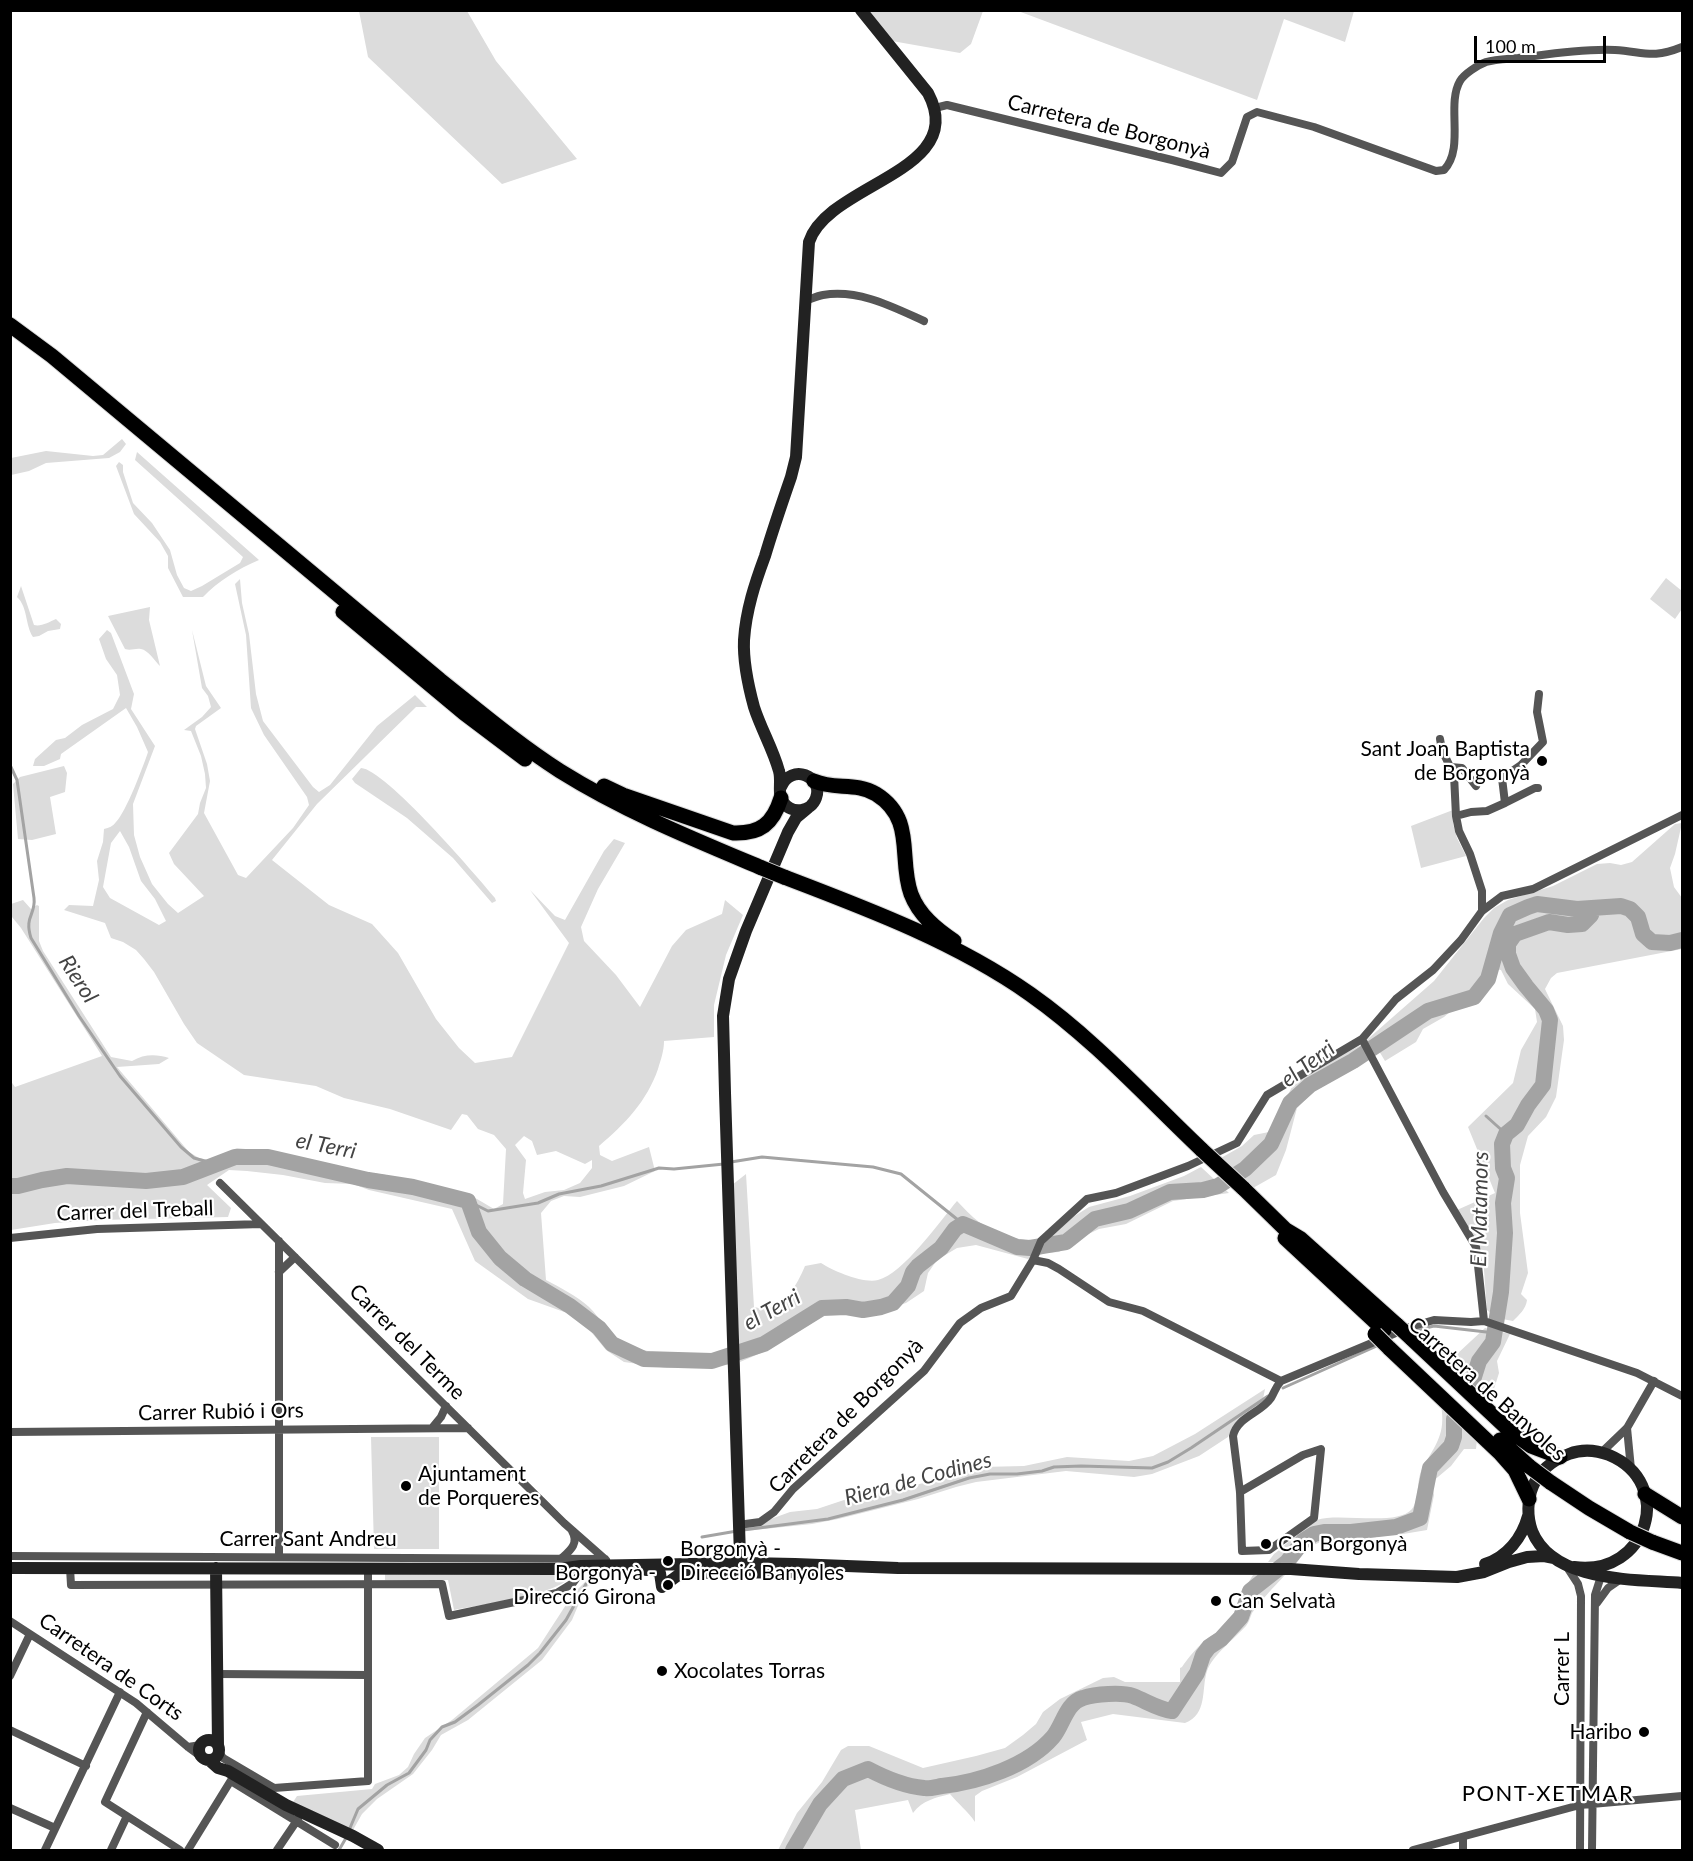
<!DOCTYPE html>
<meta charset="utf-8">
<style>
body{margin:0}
#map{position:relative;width:1693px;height:1861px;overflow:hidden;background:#fff;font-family:Lato,sans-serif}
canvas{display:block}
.frame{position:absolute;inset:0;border:12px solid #000;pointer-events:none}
.scale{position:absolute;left:1474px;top:36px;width:132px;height:27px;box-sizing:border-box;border:3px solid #000;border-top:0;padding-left:8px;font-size:18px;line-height:21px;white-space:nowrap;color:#000;-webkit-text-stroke:4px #fff;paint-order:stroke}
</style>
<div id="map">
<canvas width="1693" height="1861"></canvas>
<div class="frame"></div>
<div class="scale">100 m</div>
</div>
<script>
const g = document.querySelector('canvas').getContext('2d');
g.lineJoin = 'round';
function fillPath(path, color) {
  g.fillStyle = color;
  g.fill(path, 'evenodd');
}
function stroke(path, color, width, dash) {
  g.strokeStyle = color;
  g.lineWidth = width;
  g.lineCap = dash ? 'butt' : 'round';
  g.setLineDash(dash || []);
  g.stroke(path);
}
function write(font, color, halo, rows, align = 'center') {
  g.font = font + ' Lato,sans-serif';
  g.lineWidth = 4.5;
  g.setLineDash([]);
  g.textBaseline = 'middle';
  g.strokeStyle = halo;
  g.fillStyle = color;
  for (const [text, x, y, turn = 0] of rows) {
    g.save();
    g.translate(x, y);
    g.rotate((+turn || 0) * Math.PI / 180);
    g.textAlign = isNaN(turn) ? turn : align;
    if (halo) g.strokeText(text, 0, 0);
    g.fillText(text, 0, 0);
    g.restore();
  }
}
fillPath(new Path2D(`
 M359 11H467L496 61 577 159 502 184 368 57Z
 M866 11H983L971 44 960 53 892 41Z
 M1018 11H1354L1345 42 1284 19 1257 100Z
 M122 439 126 444 120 452 109 458 46 463 29 471 11 475V458L46 451 93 456 103 455Z
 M137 452 259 560C238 569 218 581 203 597H183L168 568V556L160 542 134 514 116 466 119 462 123 465V472L133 503 152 523 170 550 177 575 184 588 191 591 202 586 240 563 243 557 135 460Z
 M1666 578 1682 591V609L1675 619 1650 599Z
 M240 579 242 603 249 634 256 694 263 721 313 787 319 792 330 785 377 726 415 695 427 707H416L317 804 272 860 329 905 372 924 398 953 436 1019 459 1048 475 1063 512 1057 569 943 530 890 555 916 565 920 604 851 614 839 625 843 598 889 581 927 584 941 616 975 640 1007 672 946 686 930 722 914 725 900 743 915 726 955 714 1005V1037L664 1041C664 1051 661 1059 658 1069 647 1101 625 1124 599 1146L600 1155 612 1161 649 1147 655 1171 624 1186 580 1197 564 1196 551 1201 541 1213 546 1280C561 1288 577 1296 589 1307 601 1318 604 1330 620 1340 652 1360 692 1353 728 1353V1365L667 1368 624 1362 606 1350 588 1328 567 1313 528 1299 475 1261 452 1209 369 1190 353 1184 325 1183 283 1175 247 1171 229 1170 207 1185 231 1208 228 1217 102 1220 55 1223 11 1230 10 1080 15 1087 102 1056 21 928 12 917H11V904L23 900 31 909 37 905 39 906V941L43 951 111 1057 132 1061C144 1054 156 1054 169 1058L159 1064 117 1067 189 1152 199 1158 209 1160 237 1148 254 1150 330 1169 352 1170 386 1175 401 1182 455 1191 477 1199 494 1209 503 1204 506 1149 494 1135 478 1129 467 1115 462 1114 451 1130 390 1109 344 1098 316 1086 244 1075 197 1043 184 1024 154 972 144 959 136 950 123 942 111 938 105 923 64 910 69 905 93 906 99 880 97 861 103 842 104 829C109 828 113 826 116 822 126 812 143 767 148 752L137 727 126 708 61 754 60 759 44 766H33L35 759 56 740 65 738 82 725 113 709 120 695 117 675 106 659 99 639 107 630 111 633 134 694 131 709 155 746 133 804 134 835 140 857 152 884 168 904 178 913 204 896 174 864 169 853 198 814 200 803 206 788 205 774 201 756 191 731 184 730 202 717 211 707 208 696 202 688 192 630 206 686 221 708 196 726 195 729 207 764 210 781 204 813 238 875 246 878 293 828 309 805 307 797 264 735 251 708 246 635 235 584ZM120 831 129 847 141 881 155 899 166 921 159 925 110 898 103 887 111 843ZM524 1136 532 1141 537 1155 556 1151 585 1164 592 1160V1168L580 1183 564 1190 545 1192 525 1199 523 1193 526 1160 515 1145Z
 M21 586 34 625C41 627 49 622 56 619L61 624 60 629 48 631 39 636 33 637C25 625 28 607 17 597Z
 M150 607 149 620 160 666C155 661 148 650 141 649 135 648 131 651 125 649L108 616Z
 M64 766 67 773 65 792 50 797 56 834 32 840 18 839 13 784 20 777Z
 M361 768C385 769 476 875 495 898L496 901 492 903 453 858 407 818 355 783 352 779Z
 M1453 810V824L1457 838 1466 856 1421 868 1411 826Z
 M1682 823 1675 854 1670 868 1674 887 1682 898V949L1557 973 1551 978 1545 989 1563 1026 1564 1040 1556 1097 1546 1117 1528 1136 1520 1165V1213L1528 1273 1521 1294 1527 1300C1526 1309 1519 1315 1513 1321L1497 1318 1487 1310 1483 1257 1478 1245 1457 1210 1495 1193 1468 1127 1513 1083 1521 1050 1537 1022 1535 1009 1508 984 1501 970 1495 969 1473 999 1457 1006 1444 1017 1423 1029 1416 1042 1385 1061 1379 1051 1325 1080 1297 1108 1286 1150 1276 1175 1253 1188 1221 1158 1242 1146 1254 1135 1269 1132 1293 1085 1302 1076 1361 1045 1434 981 1484 918 1494 908 1508 900 1553 886 1597 864 1610 863 1621 865 1632 862 1675 824Z
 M1201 1167 1229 1193 1173 1201 1126 1224 1099 1229 1074 1241 1059 1252 1045 1253 1028 1259 976 1245 957 1248 937 1260 928 1273 924 1291 906 1303 863 1316 829 1311 824 1312 800 1323 770 1349 740 1362 732 1185 746 1174 754 1307C781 1315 796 1287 805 1266L821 1263C833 1271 864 1284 878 1280 903 1274 940 1221 957 1201 964 1208 971 1216 979 1222 998 1235 1021 1241 1044 1242L1073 1217 1089 1207 1130 1196 1184 1176Z
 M1485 1328 1510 1334 1497 1361 1499 1373 1492 1395 1488 1399 1450 1363 1457 1354Z
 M1265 1389 1262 1404 1233 1426 1228 1437 1199 1456 1152 1474 1134 1477 1066 1471 976 1482 956 1487 918 1499 838 1519 812 1524 745 1531 744 1526 757 1524 790 1512 817 1509 844 1500 924 1483 962 1470 982 1467 1024 1466 1067 1457 1129 1461 1153 1456 1195 1434Z
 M1441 1405 1477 1439 1476 1449H1464L1451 1466 1432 1482 1434 1495 1427 1530 1397 1535 1359 1536 1325 1540 1309 1547 1297 1562H1268L1274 1554C1287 1545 1303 1525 1317 1520 1339 1512 1397 1527 1412 1509 1420 1499 1416 1481 1422 1469 1436 1444 1446 1434 1441 1405Z
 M371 1437H439V1549H374Z
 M385 1574 571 1575C562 1595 477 1605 454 1610L448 1580H385Z
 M600 1574 585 1589 572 1620 542 1660 468 1720 441 1735 432 1750 413 1774 377 1799 362 1814 353 1830 293 1802 297 1796 372 1789 375 1784 399 1775 408 1767 414 1754 425 1738 452 1720 538 1648 573 1594 587 1580Z
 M1253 1575H1285C1274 1587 1261 1600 1252 1613 1250 1618 1249 1622 1246 1626 1235 1638 1212 1656 1207 1671 1201 1690 1208 1714 1185 1723L1113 1714 1081 1722 1087 1740 1017 1777 982 1791 975 1796V1822C968 1811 958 1804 950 1794 935 1798 923 1800 913 1813L908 1800 855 1810 861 1850H778L797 1813 822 1782 841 1750 848 1746H869L923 1768 976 1756 1005 1748 1023 1735 1036 1724 1043 1712 1060 1699 1103 1678 1114 1677 1125 1682H1180V1668L1182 1667C1188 1658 1202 1641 1211 1636 1217 1632 1222 1632 1227 1626 1237 1610 1242 1591 1253 1575Z`), '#dcdcdc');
stroke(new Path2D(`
 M10 765 17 780 34 898C36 915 24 916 31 938L79 1016 120 1076 181 1147 194 1158 215 1164
 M1409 1019 1414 1021
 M1486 1116 1506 1134
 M731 1162 762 1157 873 1167 901 1174 963 1224
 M468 1201 488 1211 538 1203 559 1194 601 1186 659 1168 674 1169 724 1164
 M1417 1330 1434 1326 1495 1333
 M1283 1388 1379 1345
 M743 1530 828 1519 903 1500 969 1478 990 1474H1017L1042 1471 1054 1467 1081 1466 1152 1468 1168 1462 1191 1448 1268 1396
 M702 1537 737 1531
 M350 1828 358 1809 387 1785 409 1773 426 1750 430 1740 442 1727 455 1722 478 1705 528 1665 540 1653 566 1620 586 1584
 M339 1850 346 1838`), '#a3a3a3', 3);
stroke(new Path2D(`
 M10 1186H18L42 1180 67 1176 146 1181 183 1177 235 1157H268L368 1180 413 1187 468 1201 479 1232 500 1258 525 1279 570 1306 599 1328 612 1344 644 1359 712 1361 764 1344 822 1308 846 1307 863 1310 881 1307 893 1303 908 1286 913 1272 918 1266 941 1248 955 1229 963 1224 1017 1247 1030 1248 1066 1242 1095 1219 1129 1211 1170 1192 1203 1190 1218 1186 1245 1169 1271 1144 1290 1103 1310 1085 1353 1061 1428 1011 1474 997 1488 979 1501 933 1510 915 1528 907 1537 904 1577 909 1621 906 1630 909 1638 917 1643 934 1652 942 1670 943 1682 940
 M1473 1380 1479 1361 1493 1342 1501 1292 1505 1233 1503 1203 1507 1178 1503 1168 1502 1144 1506 1134 1517 1125 1528 1105 1543 1085 1550 1020 1546 1010 1526 986 1513 968 1508 954V944L1515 934 1549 922 1568 925 1582 924 1591 915 1593 908
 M793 1850 820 1804 843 1779 868 1769C885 1778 903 1786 924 1788 929 1789 936 1787 942 1786 979 1782 1028 1766 1053 1737 1063 1725 1066 1703 1083 1698 1095 1694 1122 1692 1133 1696 1146 1701 1158 1709 1172 1711L1197 1673 1203 1655 1209 1647 1221 1639 1241 1617 1250 1591 1287 1562 1303 1541 1314 1534 1324 1532H1351L1396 1527 1420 1518 1430 1468 1451 1446 1454 1437V1419`), '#a3a3a3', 16);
const highway = new Path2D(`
 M10 325 52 356 440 680C479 711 518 744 560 771 624 811 693 839 762 868
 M343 612 464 713 525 759
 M814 781C834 790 856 782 876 794 916 819 898 858 911 894 919 915 936 929 954 941
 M604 786 623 795 733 833C760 834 773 824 781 798
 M784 877C868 909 956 942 1030 994 1094 1039 1146 1097 1202 1150
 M1243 1188 1286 1230 1301 1239 1397 1325
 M1285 1238 1384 1330
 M1411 1338 1509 1430 1531 1446 1560 1457
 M1389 1348 1500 1453 1515 1470 1529 1499
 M1500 1440 1530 1467
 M1550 1482 1589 1508 1630 1532
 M1645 1494 1682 1517
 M1652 1542 1682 1553`);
stroke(highway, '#dbdbdb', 17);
stroke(new Path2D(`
 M935 108 947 105 1172 160 1221 173 1232 162 1247 117 1257 112 1314 127 1436 171 1444 170C1465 148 1446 105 1460 81 1464 74 1478 65 1486 62 1496 59 1508 59 1518 58 1550 54 1583 49 1615 50 1645 52 1652 59 1682 47
 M805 301C811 299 817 296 823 295 859 289 893 307 924 321
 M1440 739 1442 750 1454 775 1456 816 1459 831 1470 854 1482 891V911
 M1450 767 1462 768 1476 786
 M1505 803 1535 788H1538
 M1456 816 1471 812 1487 811 1505 803 1502 778 1521 765 1543 742 1537 712 1539 694
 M1362 1039 1443 1192 1476 1247 1484 1321
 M220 1183 564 1523 606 1560
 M10 1238 97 1229 261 1224
 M279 1241V1557
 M1033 1260 1048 1263 1059 1269 1109 1302 1143 1311 1281 1381
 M279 1272 295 1257
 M432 1428 441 1417 446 1406
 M1627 1428 1631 1469
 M10 1432 468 1428
 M1602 1452 1627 1428 1654 1381
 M1240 1492 1303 1455 1321 1449 1314 1518 1269 1550 1242 1551 1240 1492 1233 1436C1237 1417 1261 1413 1271 1398 1275 1391 1275 1388 1281 1381L1410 1327 1434 1320 1471 1322 1484 1321 1637 1373 1682 1396
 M738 1525 760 1522 774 1512 793 1489 924 1371 960 1323 981 1308 1011 1296 1033 1260 1041 1241 1087 1199 1116 1193 1188 1166 1237 1143 1267 1095 1362 1039 1396 999 1433 970 1461 940 1482 911 1502 896 1533 889 1682 815
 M10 1556 605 1559
 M562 1558C571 1550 579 1543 572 1531
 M1567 1567 1578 1584 1581 1596 1580 1850
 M70 1568 71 1585 442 1584 449 1616 557 1593 573 1583 581 1572
 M1597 1603 1608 1588 1621 1579
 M10 1621 136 1703 188 1747 203 1758
 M217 1674 368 1675
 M10 1676 30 1634
 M147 1712 105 1802 180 1850
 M10 1730 86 1766
 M188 1747 201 1745
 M219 1752 223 1758 274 1788 368 1781V1568
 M231 1781 335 1845
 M10 1808 55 1828
 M45 1850 120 1692
 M111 1850 127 1816
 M188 1850 233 1777
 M277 1850 298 1819
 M1413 1850 1580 1805 1682 1796
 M1463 1850V1838
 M1592 1850 1595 1595 1602 1573`), '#555', 8);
stroke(new Path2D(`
 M781 787C791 763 824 776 816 798 811 812 792 815 783 802 777 794 782 781 779 771 773 749 761 729 754 707 748 685 743 663 744 640 746 610 755 583 765 556 773 529 782 503 791 477L796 457 809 242C828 183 970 172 928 93L861 10
 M738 1563V1559L740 1556 725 1093 723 1016 729 979 746 931 788 832 796 818 808 808
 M1485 1564C1507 1557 1522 1538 1528 1516
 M1574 1567C1648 1577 1676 1483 1609 1455 1596 1450 1582 1449 1569 1454 1553 1460 1540 1470 1533 1486 1527 1500 1527 1517 1532 1531 1553 1583 1635 1579 1682 1583
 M10 1568 559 1569 581 1566 746 1563 795 1564 898 1568 1291 1569 1359 1574 1457 1577 1484 1572 1509 1562 1527 1557 1544 1556 1554 1558
 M216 1568 218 1746
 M646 1570H655L660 1573 662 1587
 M692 1573 813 1572
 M662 1587 677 1576 687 1573
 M199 1750a10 10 0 1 1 20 0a10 10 0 1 1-20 0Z
 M209 1760 218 1768 228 1771 286 1805 353 1836 378 1850`), '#222', 12);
stroke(highway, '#000', 15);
const highwayBridge = new Path2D(`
 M762 868 784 877
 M1202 1150 1243 1188
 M1397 1325 1411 1338
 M1375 1334 1389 1348
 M1530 1467 1550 1482
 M1630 1532 1652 1542`);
stroke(highwayBridge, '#dbdbdb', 17, []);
stroke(highwayBridge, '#000', 15);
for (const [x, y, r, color] of [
 [1542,761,6,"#000"],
 [406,1486,6,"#000"],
 [1266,1544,6,"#000"],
 [668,1561,6,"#000"],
 [668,1585,6,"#000"],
 [1216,1601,6,"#000"],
 [662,1671,6,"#000"],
 [1644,1732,6,"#000"]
]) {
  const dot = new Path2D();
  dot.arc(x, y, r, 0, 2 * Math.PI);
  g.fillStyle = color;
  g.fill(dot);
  stroke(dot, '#fff', 2);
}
write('21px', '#000', '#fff', [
 ["Carretera de Borgonyà",1109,127,14],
 ["Carrer del Treball",135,1211,-2],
 ["Carrer del Terme",407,1342,45],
 ["Carretera de Banyoles",1487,1389,42],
 ["Carrer Rubió i Ors",221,1412,-1],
 ["Carretera de Borgonyà",846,1416,-45],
 ["Carrer Sant Andreu",308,1539],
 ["Carretera de Corts",111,1667,35],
 ["Carrer L",1562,1669,-90]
]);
write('21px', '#000', '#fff', [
 ["Sant Joan Baptista",1530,749,"right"],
 ["de Borgonyà",1530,773,"right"],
 ["Ajuntament",418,1474],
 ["de Porqueres",418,1498],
 ["Can Borgonyà",1278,1544],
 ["Borgonyà -",680,1549],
 ["Direcció Banyoles",680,1573],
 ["Borgonyà -",656,1573,"right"],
 ["Direcció Girona",656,1597,"right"],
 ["Can Selvatà",1228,1601],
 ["Xocolates Torras",674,1671],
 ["Haribo",1632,1732,"right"]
], 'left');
write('italic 22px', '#444', '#fff', [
 ["Rierol",78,979,57],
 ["el Terri",1308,1064,-37],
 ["el Terri",326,1146,11],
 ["El Matamors",1480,1209,-89],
 ["el Terri",772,1310,-29],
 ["Riera de Codines",918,1479,-15]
]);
g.letterSpacing = '1.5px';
write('22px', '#000', '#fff', [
 ["PONT-XETMAR",1548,1794]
]);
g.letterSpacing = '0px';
</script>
